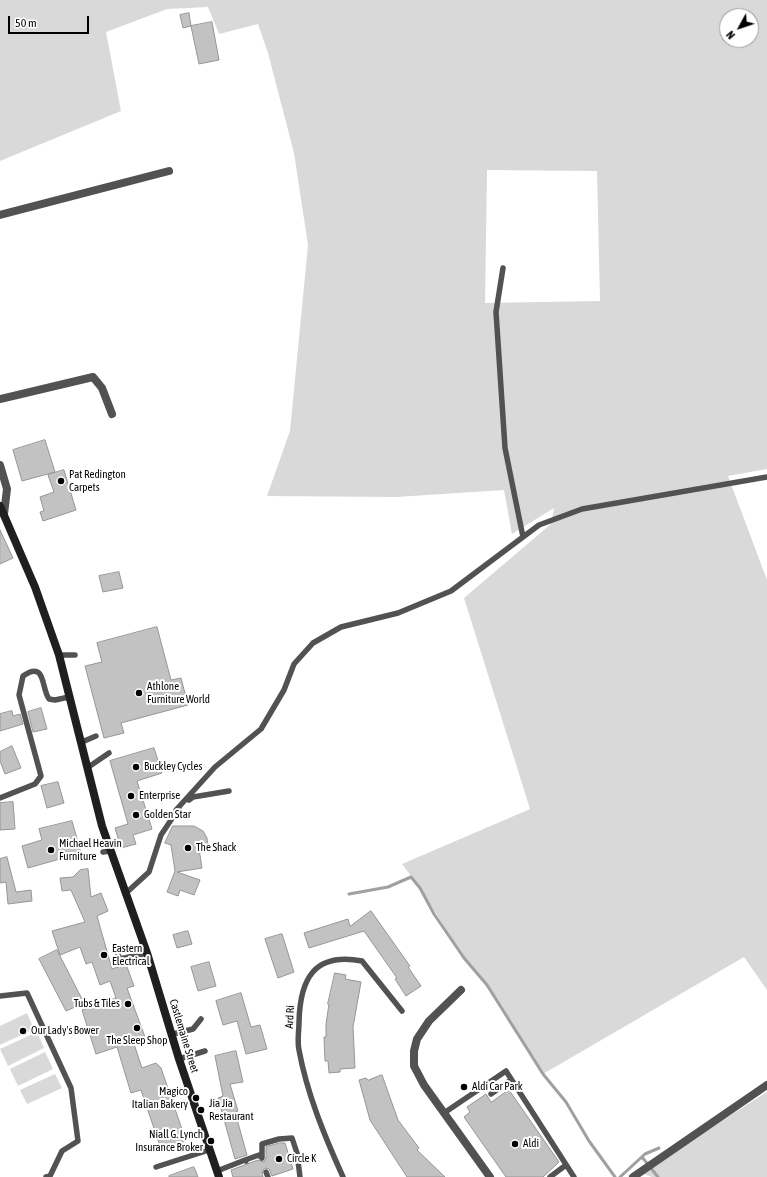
<!DOCTYPE html>
<meta charset="utf-8">
<style>
body{margin:0}
#map{position:relative;width:767px;height:1177px;overflow:hidden;background:#fff;font-family:"Asap Condensed",sans-serif}
canvas{display:block}
.north{position:absolute;left:719px;top:8px;width:40px;height:40px;box-sizing:border-box;background:#fff;border:1px solid #999;border-radius:50%;rotate:230deg;font-size:11px;font-weight:700;line-height:16px;text-align:center;color:#000}
.north::after{content:'';display:block;margin:auto;width:14px;height:18px;background:#000;clip-path:polygon(50% 0,100% 100%,50% 72%,0 100%)}
.scale{position:absolute;left:8px;top:16px;width:81px;height:18px;box-sizing:border-box;border:2px solid #000;border-top:0;padding-left:5px;font-size:12px;line-height:14px;white-space:nowrap;color:#000;-webkit-text-stroke:3px #fff;paint-order:stroke}
</style>
<div id="map">
<canvas width="767" height="1177"></canvas>
<div class="north">N</div>
<div class="scale">50 m</div>
</div>
<script>
const g = document.querySelector('canvas').getContext('2d');
g.lineJoin = 'round';
function fillPath(path, color) {
  g.fillStyle = color;
  g.fill(path, 'evenodd');
}
function stroke(path, color, width, dash) {
  g.strokeStyle = color;
  g.lineWidth = width;
  g.lineCap = dash ? 'butt' : 'round';
  g.setLineDash(dash || []);
  g.stroke(path);
}
function write(font, color, halo, rows, align = 'center') {
  g.font = font + ' "Asap Condensed",sans-serif';
  g.lineWidth = 4;
  g.setLineDash([]);
  g.textBaseline = 'middle';
  g.strokeStyle = halo;
  g.fillStyle = color;
  for (const [text, x, y, turn = 0] of rows) {
    g.save();
    g.translate(x, y);
    g.rotate((+turn || 0) * Math.PI / 180);
    g.textAlign = isNaN(turn) ? turn : align;
    if (halo) g.strokeText(text, 0, 0);
    g.fillText(text, 0, 0);
    g.restore();
  }
}
fillPath(new Path2D(`
 M0 0H767V469L728 476 767 580V990L744 957 543 1074 487 985 464 958 420 888 402 864 530 809 464 598 551 524 554 508 512 534 504 490 396 497 267 496 290 431 308 245 294 153 268 53 258 24 219 34 208 7 167 9 106 32 121 111 0 161ZM727 16H751V40H727ZM487 170 597 171 600 301 485 303Z
 M27 1013 34 1029 0 1045V1026Z
 M37 1032 44 1048 8 1066 0 1049Z
 M45 1052 53 1069 18 1086 10 1069Z
 M55 1074 62 1088 27 1104 20 1090Z
 M767 1092V1177H652L644 1174 701 1134Z`), '#d9d9d9');
stroke(new Path2D(`
 M349 894 388 887 411 877 420 888 434 914 464 958 487 985 543 1074 566 1102 589 1141 615 1177
 M642 1157 658 1177
 M620 1177 645 1154 659 1148`), '#a0a0a0', 3);
const building = new Path2D(`
 M189 13 191 26 183 28 180 15Z
 M212 22 219 60 199 64 191 26Z
 M45 440 55 472 22 481 13 450Z
 M64 470 76 510 43 521 40 512 44 511 40 497 54 492 48 475Z
 M0 530 13 558 0 564Z
 M119 572 123 588 103 592 99 576Z
 M157 627 171 680 181 678 188 705 121 723 124 733 104 738 85 666 102 662 97 643Z
 M41 708 47 729 33 732 28 712Z
 M12 711 13 716 20 714 23 724 0 731V714Z
 M12 746 21 768 5 774 0 761V752Z
 M154 748 162 773 137 781 152 829 133 835 136 844 121 848 115 828 128 824 110 761Z
 M58 782 64 803 47 808 41 786Z
 M13 802 15 829 0 830V803Z
 M72 821 81 853 28 868 22 846 42 840 39 829Z
 M173 826H194L203 831 207 838 208 847 199 849 202 868 177 872 200 880 194 895 180 890 178 896 167 892 175 871 171 845 165 843Z
 M7 857 16 892 31 890 32 901 8 904 6 882 0 883V859Z
 M88 869 91 897 101 893 108 911 97 916 112 969 126 964 134 986 127 988 145 1037 133 1041 142 1068 156 1063 161 1068 186 1141 161 1149 141 1090 131 1093 117 1047 96 1054 82 1010 116 998 110 981 100 985 92 962 86 964 80 947 60 955 52 931 85 922 71 890 62 891 60 878 73 877 80 870Z
 M371 911 410 966 408 967 421 986 406 996 395 979 397 978 364 931 309 948 304 933 348 919 350 926Z
 M188 931 192 944 177 948 173 935Z
 M282 934 294 972 278 978 265 939Z
 M57 950 84 1003 66 1011 39 959Z
 M209 962 216 986 198 991 191 967Z
 M335 973 346 975 345 979 361 982 353 1027 355 1068 340 1069V1072L329 1073 328 1061H325L324 1037H326V1024L329 1004H328Z
 M241 993 251 1027 260 1025 267 1049 246 1054 237 1021 223 1025 216 1001Z
 M236 1051 243 1082 230 1084 238 1111 235 1112 247 1155 235 1159 218 1098 223 1096 215 1056Z
 M382 1075 398 1120 419 1148 417 1150 445 1177H407L370 1120 359 1080 366 1078 368 1080Z
 M509 1090 559 1162 543 1177H506L464 1117 470 1112 467 1107 486 1094 491 1102Z
 M280 1143H285L293 1169 272 1176 269 1169 265 1168 262 1171 263 1177H233L231 1170 258 1160 264 1162 266 1158V1147Z
 M194 1167 198 1177H169V1176Z`);
fillPath(building, '#c2c2c2');
stroke(building, '#969696', 1);
stroke(new Path2D(`
 M503 268 496 312 505 448 523 537
 M59 655H75
 M82 742 96 736
 M87 768 109 753
 M0 798 35 784 41 776 19 695 23 676C46 660 41 688 49 699L55 700 69 697
 M189 800 193 797 229 791
 M176 810 215 767 261 729 284 690 294 664 313 643 341 627 398 613 451 591 539 525 582 509 767 477
 M103 852 110 851
 M125 894 149 872 161 835 179 808
 M115 947 120 959 147 953
 M0 996 27 993 71 1088 78 1141 62 1151 50 1176 46 1177
 M173 1034 193 1029 201 1019
 M179 1059 205 1051
 M491 1094 511 1080
 M444 1113 506 1071 574 1177
 M245 1160 259 1155 262 1158V1144L279 1139 292 1138 297 1153 300 1177
 M156 1167 209 1150
 M217 1171 245 1160 246 1161
 M266 1172 268 1177
 M343 1177C325 1137 307 1094 299 1050 297 1041 299 1031 299 1022 300 979 314 952 362 961L402 1011
 M550 1177 566 1165`), '#525252', 5.5);
stroke(new Path2D(`
 M0 215 169 171
 M0 399 93 377 102 388 112 414
 M0 465 7 489 4 514
 M461 990 429 1021 417 1039 414 1051V1066L424 1085 490 1177
 M633 1177 767 1085`), '#525252', 8);
stroke(new Path2D(`
 M0 506 35 587 59 655 102 826 147 953 179 1059 219 1177`), '#1f1f1f', 8);
for (const [x, y, r, color] of [
 [61,481,4,"#000"],
 [139,693,4,"#000"],
 [136,767,4,"#000"],
 [131,796,4,"#000"],
 [136,815,4,"#000"],
 [188,848,4,"#000"],
 [51,850,4,"#000"],
 [104,955,4,"#000"],
 [128,1004,4,"#000"],
 [137,1028,4,"#000"],
 [23,1031,4,"#000"],
 [464,1087,4,"#000"],
 [196,1098,4,"#000"],
 [201,1110,4,"#000"],
 [211,1141,4,"#000"],
 [515,1144,4,"#000"],
 [279,1159,4,"#000"]
]) {
  const dot = new Path2D();
  dot.arc(x, y, r, 0, 2 * Math.PI);
  g.fillStyle = color;
  g.fill(dot);
  stroke(dot, '#fff', 1.5);
}
write('11px', '#000', '#fff', [
 ["Pat Redington",69,475],
 ["Carpets",69,488],
 ["Athlone",147,687],
 ["Furniture World",147,700],
 ["Buckley Cycles",144,767],
 ["Enterprise",139,796],
 ["Golden Star",144,815],
 ["Michael Heavin",59,844],
 ["Furniture",59,857],
 ["The Shack",196,848],
 ["Eastern",112,949],
 ["Electrical",112,962],
 ["Tubs & Tiles",120,1004,"right"],
 ["Our Lady's Bower",31,1031],
 ["The Sleep Shop",137,1041,"center"],
 ["Aldi Car Park",472,1087],
 ["Magico",188,1092,"right"],
 ["Italian Bakery",188,1105,"right"],
 ["Jia Jia",209,1104],
 ["Restaurant",209,1117],
 ["Niall G. Lynch",203,1135,"right"],
 ["Insurance Broker",203,1148,"right"],
 ["Aldi",523,1144],
 ["Circle K",287,1159]
], 'left');
write('11px', '#000', '#fff', [
 ["Ard Rí",290,1017,-87],
 ["Castlemaine Street",184,1036,73]
]);
</script>
